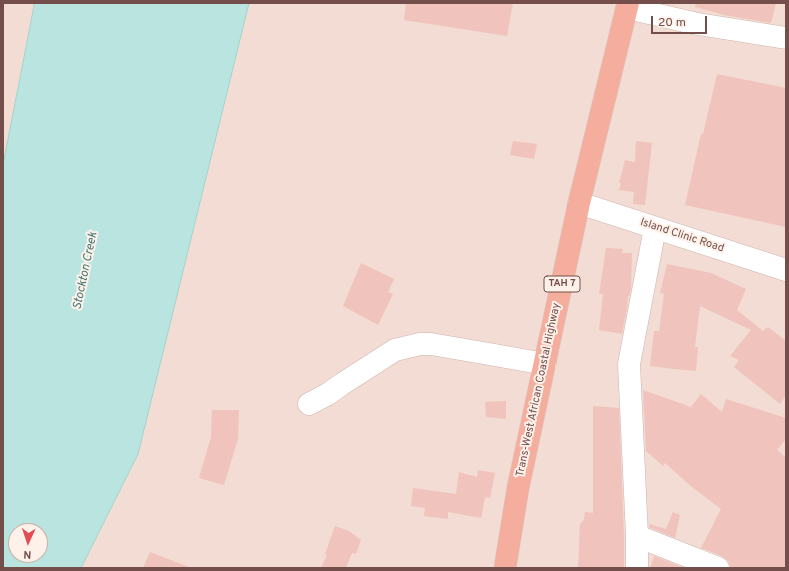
<!DOCTYPE html>
<style>
body{margin:0}
#map{position:relative;width:789px;height:571px;overflow:hidden;background:#fbece4;font-family:Overpass,sans-serif}
canvas{display:block}
.frame{position:absolute;inset:0;border:4px solid #734e4b;pointer-events:none}
.north{position:absolute;left:8px;top:523px;width:40px;height:40px;box-sizing:border-box;background:#fef1ea;border:1px solid #c6b0aa;border-radius:50%;rotate:183deg;font-size:11px;font-weight:700;line-height:16px;text-align:center;color:#734e4b}
.north::after{content:'';display:block;margin:auto;width:14px;height:18px;background:#e04e54;clip-path:polygon(50% 0,100% 100%,50% 72%,0 100%)}
.scale{position:absolute;left:651px;top:16px;width:56px;height:18px;box-sizing:border-box;border:2px solid #734e4b;border-top:0;padding-left:5px;font-size:12px;line-height:14px;white-space:nowrap;color:#734e4b;-webkit-text-stroke:3px #fef1ea;paint-order:stroke}
</style>
<div id="map">
<canvas width="789" height="571"></canvas>
<div class="frame"></div>
<div class="north">N</div>
<div class="scale">20 m</div>
</div>
<script>
const g = document.querySelector('canvas').getContext('2d');
g.lineJoin = 'round';
function fillPath(path, color) {
  g.fillStyle = color;
  g.fill(path, 'evenodd');
}
function stroke(path, color, width, dash) {
  g.strokeStyle = color;
  g.lineWidth = width;
  g.lineCap = dash ? 'butt' : 'round';
  g.setLineDash(dash || []);
  g.stroke(path);
}
function write(font, color, halo, rows, align = 'center') {
  g.font = font + ' Overpass,sans-serif';
  g.lineWidth = 4;
  g.setLineDash([]);
  g.textBaseline = 'middle';
  g.strokeStyle = halo;
  g.fillStyle = color;
  for (const [text, x, y, turn = 0] of rows) {
    g.save();
    g.translate(x, y);
    g.rotate((+turn || 0) * Math.PI / 180);
    g.textAlign = isNaN(turn) ? turn : align;
    if (halo) g.strokeText(text, 0, 0);
    g.fillText(text, 0, 0);
    g.restore();
  }
}
fillPath(new Path2D(`
 M3 3H786V456L691 566 692 568H3ZM16 531H40V555H16Z`), '#f3dcd3');
const water = new Path2D(`
 M35 3H249L138 454 81 568H3V165ZM16 531H40V555H16Z`);
fillPath(water, '#b9e4df');
stroke(water, '#a0d5cf', 1);
fillPath(new Path2D(`
 M406 3H513L507 36 404 20Z
 M696 3H776L771 23 724 15 695 7Z
 M717 74 786 88V227L685 205 701 134H703Z
 M513 141 537 144 534 159 510 155Z
 M636 141 652 143 645 205 633 204 634 192 619 190 621 183H619L625 160 635 162Z
 M606 248 623 249 622 253H632L631 289 629 296H628L627 308 622 334 599 330 603 294H599Z
 M361 263 394 279 388 292 393 294 378 325 343 306Z
 M667 264 711 273 746 289 737 310 763 331 768 327 786 341V395L780 404 734 367 739 360 730 356 751 330 700 306 695 347H698L696 371 674 369 650 366 654 331H659L664 294 660 293Z
 M643 390 691 407 701 394 722 412 726 399 786 418V439L777 450 786 458V568H730L728 561 723 557 701 548 721 509 692 487 665 463 663 466 646 451Z
 M506 401V419L486 417 485 402Z
 M593 406 619 408 624 536V568H578L580 524 584 520 585 512 593 513Z
 M212 410H239L238 439 224 485 199 478 211 437Z
 M478 470 495 473 490 498 485 497 481 518 448 512V519L424 516 425 508 411 506 413 488 456 494 459 472 477 477Z
 M673 512 680 515 675 538 649 527V524L666 529Z
 M335 526 349 531 361 540 356 554 352 553 346 568H321L327 555 325 554Z
 M150 552 189 567V568H143Z
 M654 556 684 568H650Z`), '#f0c3bd');
const minor = new Path2D(`
 M627 8 698 24 786 38
 M579 203 786 270
 M309 404 328 394 342 384 395 350 420 344H431L489 354 545 364
 M637 536 718 568
 M637 568V536L629 364 655 228`);
const trunk = new Path2D(`
 M505 568 518 488 579 203 628 3`);
stroke(minor, '#ceb4ae', 23);
stroke(trunk, '#d5cac9', 23);
stroke(minor, '#fff', 22);
stroke(trunk, '#f5ae9e', 22);
for (const [x, y, w] of [
 [562,284,36]
]) {
  const box = new Path2D();
  box.roundRect(x - w / 2, y - 8, w, 16, 3);
  g.fillStyle = '#fef1ea';
  g.fill(box);
  stroke(box, '#734e4b', 1);
}
write('bold 10px', '#734e4b', null, [
 ["TAH 7",562,284]
]);
write('11px', '#734e4b', '#fef1ea', [
 ["Island Clinic Road",682,236,18],
 ["Trans-West African Coastal Highway",539,390,-78]
]);
write('italic 12px', '#407872', '#fef1ea', [
 ["Stockton Creek",86,271,-78]
]);
</script>
